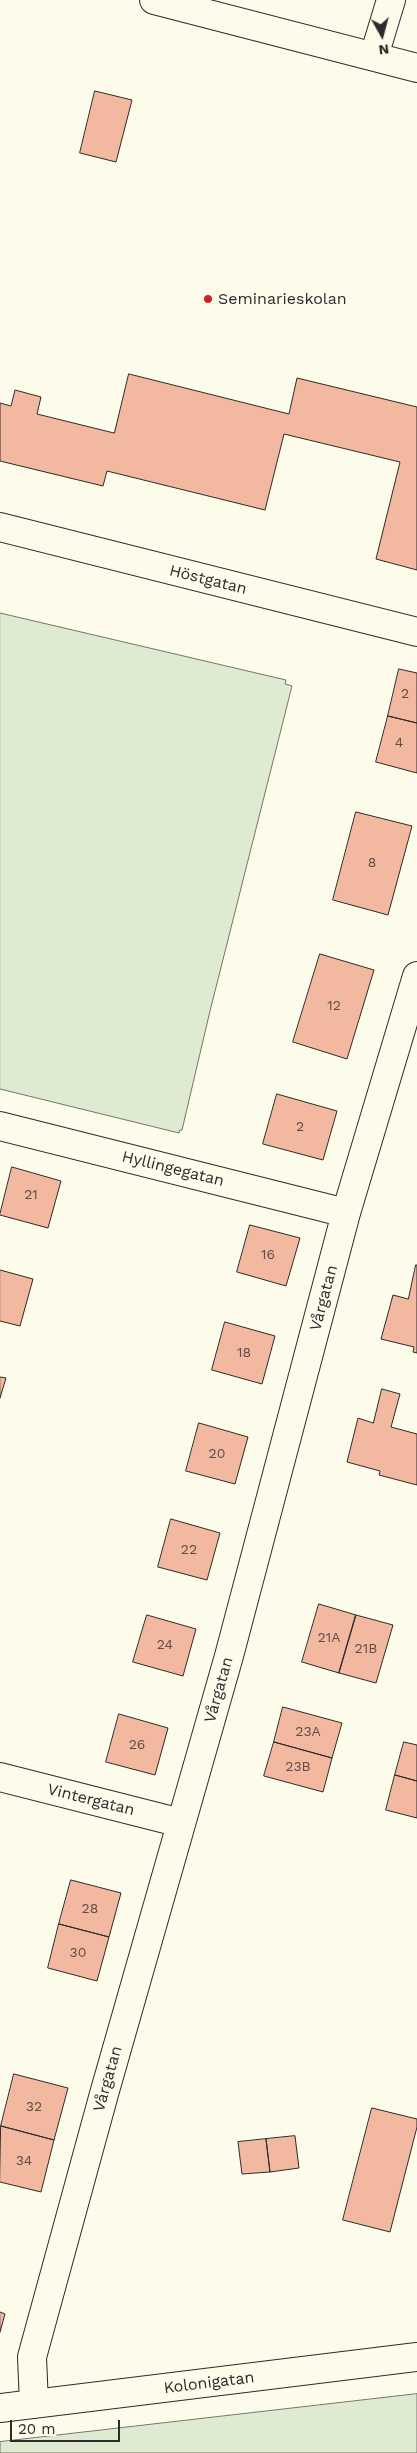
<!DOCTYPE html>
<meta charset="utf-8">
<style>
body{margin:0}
#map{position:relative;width:417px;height:2453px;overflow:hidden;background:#fdfbea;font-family:"Work Sans",sans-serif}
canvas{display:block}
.north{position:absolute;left:357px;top:10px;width:50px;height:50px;-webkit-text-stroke:4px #fdfbea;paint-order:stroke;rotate:173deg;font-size:14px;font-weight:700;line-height:20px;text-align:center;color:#2b2b2b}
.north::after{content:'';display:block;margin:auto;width:18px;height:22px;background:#2b2b2b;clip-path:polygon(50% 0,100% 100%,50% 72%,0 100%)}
.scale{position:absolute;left:10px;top:2420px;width:110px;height:22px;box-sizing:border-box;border:2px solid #2b2b2b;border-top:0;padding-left:6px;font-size:15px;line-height:18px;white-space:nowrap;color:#2b2b2b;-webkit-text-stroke:4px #fdfbea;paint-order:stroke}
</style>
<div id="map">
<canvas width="417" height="2453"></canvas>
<div class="north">N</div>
<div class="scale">20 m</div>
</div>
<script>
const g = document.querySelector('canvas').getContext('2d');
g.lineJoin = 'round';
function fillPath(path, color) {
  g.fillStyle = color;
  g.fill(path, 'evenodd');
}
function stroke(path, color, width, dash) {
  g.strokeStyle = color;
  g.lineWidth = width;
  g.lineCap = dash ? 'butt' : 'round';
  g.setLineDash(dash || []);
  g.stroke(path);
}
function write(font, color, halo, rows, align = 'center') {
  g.font = font + ' "Work Sans",sans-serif';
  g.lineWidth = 4;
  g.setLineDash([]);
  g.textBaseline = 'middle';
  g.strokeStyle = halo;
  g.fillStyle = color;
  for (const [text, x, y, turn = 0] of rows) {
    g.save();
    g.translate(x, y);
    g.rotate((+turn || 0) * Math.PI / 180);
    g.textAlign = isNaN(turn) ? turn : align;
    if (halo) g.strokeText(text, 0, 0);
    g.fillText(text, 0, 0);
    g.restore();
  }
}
const green = new Path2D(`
 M0 613 286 680 285 684 292 686 210 1011 182 1130H180L179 1133 0 1089Z
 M417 2394V2453H0V2442Z`);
fillPath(green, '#deebd1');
stroke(green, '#74746e', 1);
const building = new Path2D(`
 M95 91 132 100 116 162 80 153Z
 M129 374 289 414 297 378 417 407V570L376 559 400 462 284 434 265 510 107 471 103 486 0 461V403L11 406 15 390 41 397 37 414 114 433Z
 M399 669 417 673V723L388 716Z
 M388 716 417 723V773L376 762Z
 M356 812 412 826 388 915 333 900Z
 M320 954 374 970 347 1059 293 1042Z
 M277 1094 337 1111 323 1160 263 1144Z
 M12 1167 61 1181 48 1228 0 1215Z
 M250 1225 300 1238 286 1286 237 1272Z
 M416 1265H417V1353L413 1352 414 1347 381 1339 393 1295 408 1299Z
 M0 1270 33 1279 20 1326 0 1321Z
 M225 1322 275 1336 262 1384 212 1370Z
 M0 1377 6 1378 0 1398Z
 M382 1389 400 1394 391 1427 417 1434V1485L379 1475 380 1471 347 1462 358 1418 373 1423Z
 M199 1423 248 1437 235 1484 186 1471Z
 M171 1519 220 1533 207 1580 158 1567Z
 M319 1604 356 1615 339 1673 302 1662Z
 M147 1615 196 1629 183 1676 133 1662Z
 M356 1615 393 1625 376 1683 339 1673Z
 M283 1707 342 1723 332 1758 274 1742Z
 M119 1714 168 1728 155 1775 106 1762Z
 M274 1742 332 1758 323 1792 264 1776Z
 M404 1742 417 1745V1781L395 1775Z
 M395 1775 417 1781V1818L386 1810Z
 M71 1880 121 1893 109 1937 59 1924Z
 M59 1924 109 1937 97 1981 48 1968Z
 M14 2074 68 2088 54 2140 1 2126Z
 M372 2108 417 2119V2127L390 2232 343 2220Z
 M1 2126 54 2140 41 2192 0 2182Z
 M295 2136 299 2168 270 2172 266 2139Z
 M266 2139 270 2172 242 2174 238 2142Z
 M0 2312 5 2314 0 2332Z`);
fillPath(building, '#f2b8a0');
stroke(building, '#2b2b2b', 1);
const minor = new Path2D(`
 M154 0 417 68
 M374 56 391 0
 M0 527 417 632
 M0 1126 346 1213
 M0 1777 181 1823
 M34 2404 32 2357 104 2094 229 1656 346 1213 417 976
 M0 2408 417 2357`);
stroke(minor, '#2b2b2b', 30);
stroke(minor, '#fdfbea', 28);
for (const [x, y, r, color] of [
 [208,299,5,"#c62828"]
]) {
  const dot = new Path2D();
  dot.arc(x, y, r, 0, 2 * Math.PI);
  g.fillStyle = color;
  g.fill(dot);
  stroke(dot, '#fdfbea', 2);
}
write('14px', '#5d4e48', null, [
 ["2",405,694],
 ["4",399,743],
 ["8",372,863],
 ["12",334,1006],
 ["2",300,1127],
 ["21",31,1195],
 ["16",268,1255],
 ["18",244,1353],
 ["20",217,1454],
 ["22",189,1550],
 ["21A",329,1638],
 ["24",165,1645],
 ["21B",366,1649],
 ["23A",308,1732],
 ["26",137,1745],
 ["23B",298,1767],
 ["28",90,1909],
 ["30",78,1953],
 ["32",34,2107],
 ["34",24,2161]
]);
write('16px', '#2b2b2b', '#fdfbea', [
 ["Seminarieskolan",218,299]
], 'left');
write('16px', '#2b2b2b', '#fdfbea', [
 ["Höstgatan",208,580,14],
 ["Hyllingegatan",173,1169,14],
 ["Vårgatan",324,1298,-75],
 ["Vårgatan",219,1690,-74],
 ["Vintergatan",91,1800,14],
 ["Vårgatan",108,2079,-74],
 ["Kolonigatan",209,2383,-7]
]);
</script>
